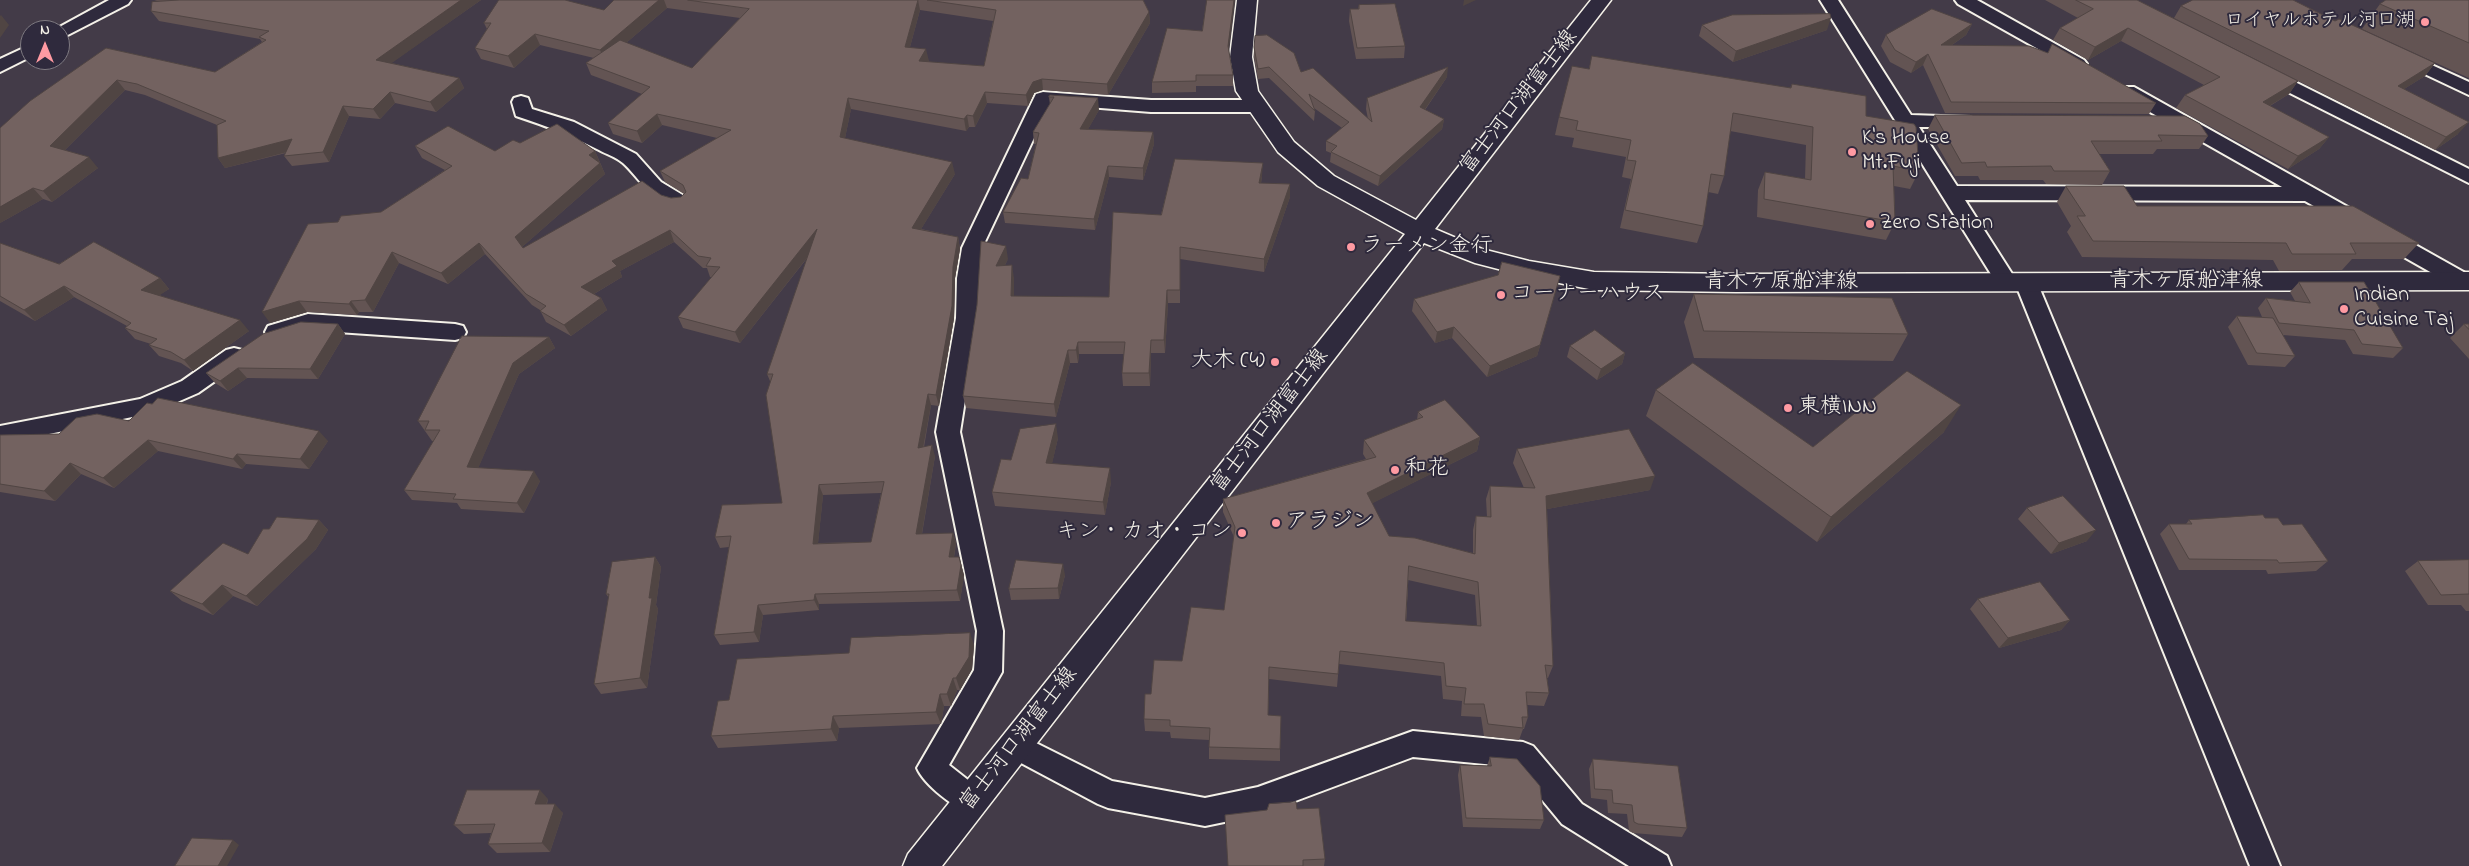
<!DOCTYPE html>
<meta charset="utf-8">
<style>
body{margin:0}
#map{position:relative;width:2469px;height:866px;overflow:hidden;background:#433b48;font-family:"Indie Flower",sans-serif}
canvas{display:block}
.north{position:absolute;left:20px;top:20px;width:50px;height:50px;box-sizing:border-box;background:#2f2a3d;border:1px solid #7e7a81;border-radius:50%;rotate:0deg;font-size:14px;font-weight:700;line-height:20px;text-align:center;color:#f4f1e8}
.north::after{content:'';display:block;margin:auto;width:18px;height:22px;background:#ff9aa2;clip-path:polygon(50% 0,100% 100%,50% 72%,0 100%)}
</style>
<div id="map">
<canvas width="2469" height="866"></canvas>
<div class="north">N</div>
</div>
<script>
const g = document.querySelector('canvas').getContext('2d');
g.lineJoin = 'round';
function stroke(path, color, width, dash) {
  g.strokeStyle = color;
  g.lineWidth = width;
  g.lineCap = dash ? 'butt' : 'round';
  g.setLineDash(dash || []);
  g.stroke(path);
}
function fillPath(path, color) {
  g.fillStyle = color;
  g.fill(path, 'evenodd');
}
function write(font, color, halo, rows, align = 'center') {
  g.font = font + ' "Indie Flower","Klee One",sans-serif';
  g.lineWidth = 4;
  g.setLineDash([]);
  g.textBaseline = 'middle';
  g.strokeStyle = halo;
  g.fillStyle = color;
  for (const [text, x, y, turn = 0] of rows) {
    g.save();
    g.translate(x, y);
    g.rotate((+turn || 0) * Math.PI / 180);
    g.textAlign = isNaN(turn) ? turn : align;
    if (halo) g.strokeText(text, 0, 0);
    g.fillText(text, 0, 0);
    g.restore();
  }
}
const minor = new Path2D(`
 M109 0H131L128 4 60 39V30H54Z
 M1820 0H1838L1911 115 1971 117 1974 121 1971 125 1964 127H1919L1957 186 2282 187 2120 95 2118 91 2120 87H2134L2469 275V287L2463 288 2455 286 2305 201 1965 200 2016 280 2018 277 2026 275 2034 277 2037 282 2280 866H2250L2016 285 2007 289 1999 287Z
 M1955 0H1977L2084 60 2087 64 2084 68H2072L1958 4Z
 M30 45V57L0 72V59Z
 M2401 51 2469 82V95L2395 60 2392 56 2395 52Z
 M2265 67 2469 169V183L2258 77 2256 73 2258 69Z
 M1043 92 1151 100H1256L1263 102 1265 106 1263 110 1256 112H1151L1050 104 982 248 979 278 978 318 960 432 1003 631 1002 672 949 765 982 791 987 801 982 811 972 815C955 808 924 785 917 768L974 670 977 631 936 432 956 318 957 278 962 248 1034 98 1036 94Z
 M521 96 528 98 532 109 574 122 636 154 661 182 686 197 689 202 686 207C659 214 640 178 623 163 616 157 606 154 599 150 570 135 547 126 516 116L512 102 514 98Z
 M308 314 455 324 463 326 466 332 463 338 455 340 308 330 276 340 268 338 265 332 268 326Z
 M234 348 242 350 245 356 242 362 198 393 152 413 0 444V426L140 399 182 381 226 350Z
 M1413 731 1523 742 1533 746 1582 804 1667 856 1671 866H1629L1562 824 1515 767 1413 757 1258 815 1205 826 1108 808 1098 804 1006 755 1002 746 1006 737 1016 733 1112 781 1205 798 1258 787Z`);
const secondary = new Path2D(`
 M1237 0H1257L1252 57 1258 91 1294 142 1334 176 1416 220 1591 0H1611L1435 229 1482 249 1529 261 1594 272 1736 274 2469 272V290L1736 292 1594 290 1529 277 1475 263 1424 243 942 866H903L908 854 1405 234 1318 186 1278 152 1236 91 1230 57Z`);
stroke(minor, '#f4f1e8', 4);
stroke(secondary, '#f4f1e8', 3);
fillPath(minor, '#2f2a3d');
fillPath(secondary, '#2f2a3d');
fillPath(new Path2D(`
 M154 0H481L391 63 459 78 464 88 436 112 395 103 380 119 349 116 329 162 292 166 284 156 286 153 225 168 218 158 217 125 145 95 125 90 65 150 98 168 52 202 43 199 0 223 106 48 215 72 262 42 260 39 159 21 151 11 160 2Z
 M614 0H1143L1149 12 1150 23 1108 95 1043 90 1034 93 1028 106 987 103 975 127H969L966 131 851 109 845 138 955 174 921 229 958 237 960 249 955 278 954 318 939 406 931 405 924 447 935 456 922 534 953 533 956 543 954 557H959L964 575 960 601 819 604V610L763 615 759 642 720 645 714 635 729 547 720 548 715 537 782 503 770 381 767 374 808 257 740 343 683 328 678 317 712 277H710L707 268H703L674 242 620 271 622 277 594 294 601 298 607 310 571 336 546 322 540 310 532 305 485 254 448 284 399 263 373 312H359L357 315 307 312 270 323 338 222 381 212 445 170 422 158 415 146 495 151 520 143 595 151 605 174 522 247 523 248 661 195 671 198 681 197 684 194 665 182 660 171 717 138 662 125 642 143 613 134 608 123 642 94 591 75 586 63 594 58 540 45 514 68 481 59 475 48 487 29 484 23 604 10ZM667 8 740 18 692 68 626 43ZM920 10 993 21 984 66 928 62 929 61 910 47ZM881 493 871 542 818 543 823 495Z
 M2045 0H2137L2298 81 2289 94 2270 106 2329 137 2319 149 2288 169 2176 108 2185 95 2204 85 2121 41 2088 60 2053 40 2060 28 2078 18Z
 M2469 0V78L2362 29 2380 4Z
 M1359 5 1405 46 1404 58 1356 59 1349 21 1350 9H1358Z
 M2181 6 2335 21 2435 63 2425 76 2404 89 2458 134 2435 150 2174 18Z
 M1972 24 1966 35 1952 45 2048 53 2052 44 2156 103 2149 114 1945 113 1923 65 1911 73 1890 62 1881 46 1886 35Z
 M1702 25 1827 30 1733 62 1699 36Z
 M1202 31 1229 51 1233 75V86H1196V92L1152 93V82Z
 M1254 47 1301 72 1368 119 1366 109 1367 98 1447 77 1425 110 1444 119 1442 129 1378 186 1330 162 1331 153 1326 151V141L1342 128 1314 108 1315 111 1314 121 1269 78 1258 79 1254 57Z
 M1589 69 1790 88 1792 84 1866 116 1919 171 1910 189 1894 186 1895 222 1886 240 1757 217 1758 190 1765 172 1805 179 1806 145 1730 131 1724 176 1718 194 1708 192 1703 226 1697 243 1620 228 1631 179 1622 177 1626 157 1572 147 1574 138 1555 135 1559 117Z
 M1050 95 1099 110 1088 129 1153 132 1154 144 1143 180 1109 177 1095 230 1005 223 1003 212 1028 179 1036 144H1034L1033 132 1050 105 1049 97Z
 M1935 115 2208 136 2199 149H2157L2153 154H2099L2110 171 2102 185 2046 184 2043 180H1980L1978 176H1955L1928 129Z
 M1262 176 1261 183 1290 184V197L1264 272 1180 259V303H1168L1165 353H1151L1150 386H1123L1122 373 1124 354H1079L1078 363H1070L1056 417 966 408 963 396 977 305 1008 259 1005 265 1014 278V296L1109 297 1161 215Z
 M2066 186 2137 206 2419 243 2404 259H2352L2342 270 2279 271 2273 260 2082 257 2067 232 2071 226 2057 202Z
 M0 243 59 264 160 278 169 289 159 295 249 331 193 371 181 363 159 356 149 345 151 344 135 339 125 328 127 326 74 297 35 321 0 301Z
 M1560 276 1537 356 1487 377 1452 338 1435 343 1412 311 1414 299Z
 M2299 282 2403 348 2393 358 2353 354 2345 340 2283 335 2295 356 2285 367 2248 365 2228 327 2237 316 2262 317 2258 308 2266 298 2295 301 2290 292Z
 M1694 294 1908 334 1893 361 1694 358 1684 322Z
 M338 324 345 334 318 379 247 378 228 391 215 383 206 373Z
 M2464 324H2469V359L2450 338Z
 M549 337 555 348 519 374 478 468 540 481 524 513 461 509 457 503 412 500 404 490 434 441H432L418 421Z
 M1570 346 1625 353 1622 364 1597 380 1567 357Z
 M1656 390 1813 447 1944 432 1817 542 1646 416Z
 M1418 412 1480 437 1477 451 1372 503 1389 536 1473 553V530L1476 516 1487 517 1486 499 1490 486 1524 488 1513 463 1517 449 1650 490 1547 509 1553 666 1548 678H1547L1549 693 1544 706 1527 705 1528 717 1524 729H1523L1519 740 1484 736 1481 717 1461 716 1462 701 1443 699 1441 676 1339 664 1337 687 1269 679 1268 715 1280 749V761L1209 759V740L1171 738 1170 732 1145 731 1144 719 1151 694 1182 661 1224 610 1234 537 1223 512V499L1366 459 1363 454 1364 440 1417 420ZM1408 580 1475 595 1477 626 1406 621Z
 M129 421 328 441 309 469 246 464 242 469 158 451 114 488 81 474 55 501 0 492V435L59 434Z
 M1058 438 1052 463 1111 482 1105 515 995 506 992 492 1011 460Z
 M2027 508 2087 541 2051 554 2018 519Z
 M2265 518 2283 525 2328 561 2316 571 2268 574 2266 570H2179L2160 534 2169 524H2186L2189 520Z
 M319 520 328 530 316 549 257 606 233 596 213 615 182 601 170 591 248 554 269 529Z
 M655 557 661 567 656 605 658 609 647 688 601 694 594 684 609 598 606 594Z
 M2469 560V611H2466L2461 605H2428L2405 571 2418 561Z
 M1065 575 1059 599 1011 600 1009 589Z
 M1978 599 2070 620 2061 630 1999 648 1970 609Z
 M974 645 972 669 960 690H957L951 706H944L941 724 839 728 837 741 718 748 711 736Z
 M1490 757 1544 820 1540 829 1463 827 1458 775 1460 765 1487 766Z
 M1593 759 1687 828 1682 837 1633 833 1629 831 1627 814 1608 813 1607 800 1591 798 1589 769Z
 M548 799 547 804 563 813 550 852 497 853 488 844 491 833 464 834 454 825Z
 M1297 809 1325 859 1324 866H1228L1225 815Z`), '#635453');
fillPath(new Path2D(`
 M461 0H481L382 70 376 60Z
 M659 0H664L667 8 605 61 600 50Z
 M918 0 920 10 907 58 905 47Z
 M1234 0H1235L1228 57V46Z
 M1464 0H1476L1463 6Z
 M1149 12 1150 23 1108 95 1107 84Z
 M1 15 9 25 0 38V16Z
 M1831 18 1827 30 1733 62 1736 51Z
 M1972 24 1966 35 1936 56 1941 45Z
 M2128 28 2121 41 2088 60 2095 47Z
 M535 34 540 45 514 68 508 56Z
 M926 49 929 61 922 73 919 61Z
 M1928 54 1923 65 1911 73 1916 62Z
 M2435 63 2425 76 2388 99 2398 86Z
 M1448 67 1447 77 1419 118 1420 107Z
 M459 78 464 88 436 112 430 102Z
 M1042 79 1043 90 1034 93 1028 106 1026 95 1033 82Z
 M117 80 125 90 59 156 50 146Z
 M2298 81 2289 94 2254 115 2263 102Z
 M390 92 395 103 380 119 373 109Z
 M985 92 987 103 975 127 973 116Z
 M848 98 851 109 843 148 840 137Z
 M1098 98 1099 110 1082 140 1080 129Z
 M343 106 349 116 329 162 323 152Z
 M657 114 662 125 642 143 637 131Z
 M967 115 969 127 966 131 964 119Z
 M1444 119 1442 129 1378 186 1380 176Z
 M2469 122 2458 134 2435 150 2446 137Z
 M1153 132 1154 144 1143 180V168Z
 M2329 137 2319 149 2288 169 2298 156Z
 M292 139 299 149 225 168 218 158Z
 M595 151 600 163 589 155Z
 M89 157 98 168 52 202 43 191Z
 M952 162 955 174 915 239 912 228Z
 M600 163 605 174 521 248 515 237Z
 M1263 163 1262 176 1259 196V183Z
 M1108 166 1109 177 1095 230 1094 219Z
 M1290 184V197L1264 272V259Z
 M33 188 43 199 0 223V207Z
 M817 229 821 240 740 343 735 332Z
 M670 230 674 242 620 271 622 277 587 298 581 287 612 261Z
 M958 237 960 249 955 278 954 318 939 406 936 395 953 267Z
 M479 243 485 254 448 284 441 273Z
 M1006 246 1008 259 998 279 996 266Z
 M392 252 399 263 373 312 365 300Z
 M1012 265 1014 278V309L1011 296Z
 M1560 276 1537 356 1487 377 1490 366Z
 M160 278 169 289 151 301 141 290Z
 M64 286 74 297 35 321 24 310Z
 M1167 290 1168 303 1165 353 1164 340Z
 M601 298 607 310 571 336 564 325Z
 M299 301 307 312 270 323 262 312Z
 M351 301 359 312 357 315 349 304Z
 M240 320 249 331 193 371 184 360Z
 M338 324 345 334 318 379 310 369Z
 M1454 327 1452 338 1435 343 1437 332Z
 M549 337 555 348 519 374 474 478 467 467 513 363Z
 M1151 340V353L1150 386 1149 373Z
 M1078 342 1079 354 1078 363 1076 350Z
 M1068 350 1070 363 1056 417 1054 404Z
 M1625 353 1622 364 1597 380 1601 369Z
 M238 368 247 378 228 391 220 381Z
 M928 394 931 405 921 459 918 448Z
 M1961 405 1944 432 1817 542 1831 517Z
 M1056 424 1058 438 1049 477 1046 463Z
 M319 431 328 441 309 469 300 459Z
 M1480 437 1477 451 1365 507 1367 493Z
 M148 440 158 451 114 488 103 478Z
 M932 445 935 456 920 544 916 534Z
 M237 454 246 464 242 469 233 459Z
 M70 463 81 474 55 501 44 491Z
 M1110 468 1111 482 1105 515 1103 502Z
 M534 471 540 481 524 513 517 503Z
 M1655 476 1650 490 1542 510 1546 496Z
 M819 485 823 495 817 554 813 544Z
 M319 520 328 530 316 549 257 606 246 596Z
 M2096 530 2087 541 2051 554 2059 543Z
 M953 533 956 543 952 568 949 557Z
 M655 557 661 567 656 605 658 609 647 688 640 678 649 598Z
 M959 557 964 575 960 601 957 590Z
 M1063 564 1065 575 1059 599 1058 588Z
 M222 585 233 596 213 615 202 604Z
 M815 594 819 604V610L814 600Z
 M758 605 763 615 759 642 754 632Z
 M2070 620 2061 630 1999 648 2008 638Z
 M970 633 974 645 972 669 960 690 956 678Z
 M953 678 957 690 951 706 947 694Z
 M940 694 944 706 941 724 936 712Z
 M833 716 839 728 837 741 831 729Z
 M540 790 548 799 543 813 535 804Z
 M555 804 563 813 550 852 542 843Z
 M233 840 239 845 227 866H218Z`), '#504543');
const building = new Path2D(`
 M180 0H461L376 60 459 78 430 102 390 92 373 109 343 106 323 152 284 156 292 139 218 158 217 125 226 121 137 84 117 80 50 146 89 157 43 191 33 188 0 207V128L30 101 106 48 215 72 266 40 259 37 269 31 151 11 152 2Z
 M499 0H565L604 10 614 0H659L600 50 535 34 508 56 475 48 491 23H484Z
 M688 0H918L905 47 926 49 919 61 984 66 996 10 927 0H1143L1149 12 1107 84 1042 79 1033 82 1026 95 985 92 973 116 967 115 964 119 848 98 840 137 952 162 912 228 958 237 953 267 952 306 936 395 928 394 918 448 932 445 916 534 953 533 949 557H959L961 565 957 590 815 594 814 600 758 605 754 632 714 635 731 536 715 537 722 505 782 503 766 395 773 374H767L817 229 735 332 678 317 720 267 706 266 711 258 698 256 670 230 612 261 617 266 581 287 601 298 564 325 540 311 546 306 526 294 479 243 441 273 392 252 365 300 351 301 349 304 299 301 262 312 308 224 338 222 341 216 381 212 452 166 415 146 448 126 495 151 513 140 520 143 557 124 595 151 589 155 600 163 515 237 523 248 642 181 661 195 671 198 681 197 686 192 683 185 660 171 731 130 657 114 637 131 608 123 650 87 586 63 620 40 692 68 749 9ZM884 482 871 542 813 544 819 485Z
 M1207 0H1234L1228 46 1233 75H1196V81L1152 82 1167 28 1202 31Z
 M2076 0H2137L2298 81 2263 102 2329 137 2298 156 2185 95 2220 77 2128 28 2095 47 2060 28 2093 9Z
 M2193 0H2293L2335 21 2339 19 2435 63 2398 86 2469 122 2446 137 2181 6Z
 M2386 0H2469V43L2380 4Z
 M1395 4 1405 46 1357 48 1350 9H1359V5Z
 M1932 9 1972 24 1941 45 2029 46 2048 53 2052 44 2156 103 1951 102 1928 54 1916 62 1895 50 1886 35Z
 M1830 14 1831 18 1736 51 1702 25 1732 15Z
 M1267 35 1294 53 1301 72 1313 68 1372 122 1367 98 1448 67 1420 107 1444 119 1380 176 1331 152 1337 146 1326 141 1349 122 1309 94 1315 111 1269 67 1258 69 1254 47 1255 36Z
 M1592 56 1791 88 1792 84 1866 96V116L1914 124 1916 127 1919 171 1893 166 1895 222 1764 199 1765 172 1811 180 1813 127 1733 113 1724 176 1711 174 1703 226 1625 210 1636 161 1627 160 1631 140 1576 130 1578 121 1559 117 1572 66 1589 69Z
 M1050 95 1098 98 1080 129 1153 132 1143 168 1108 166 1094 219 1003 212 1021 178 1028 179 1039 133 1033 132 1054 97H1049Z
 M1935 115 2185 116 2200 124 2208 136 2158 135 2162 141H2091L2110 171H2054L2051 166 1987 167 1985 162 1962 163Z
 M1175 159 1263 163 1259 183 1290 184 1264 259 1180 247V290H1167L1164 340H1151L1149 373H1122L1125 342H1078L1076 350H1068L1054 404 963 396 977 305 981 241 1006 246 996 266 1012 265 1011 296 1109 297 1113 212 1161 215Z
 M2066 186H2124L2137 206H2353L2419 243H2350L2356 254H2292L2286 243 2093 241 2077 216H2085Z
 M94 242 160 278 141 290 240 320 184 360 171 352 149 345 157 339 125 328 131 323 64 286 24 310 0 296V243L59 264Z
 M1502 262 1560 276 1540 345 1490 366 1454 327 1437 332 1414 299 1498 275Z
 M2299 282H2364L2403 348 2362 344 2354 330 2279 323 2266 298 2310 303Z
 M1694 294 1892 298 1908 334 1704 331Z
 M2237 316 2273 318 2295 356 2257 353Z
 M301 322 338 324 310 369 238 368 220 381 206 373 263 334Z
 M2464 324H2469V329Z
 M1595 330 1625 353 1601 369 1570 346Z
 M462 336 549 337 513 363 467 467 534 471 517 503 453 499 456 494 404 490 440 430H425L429 421H418Z
 M1693 363 1813 447 1907 371 1961 405 1831 517 1656 390Z
 M158 398 319 431 300 459 237 454 233 459 148 440 103 478 70 463 44 491 0 484V435L59 434 76 418 97 414 129 421 147 403 152 404Z
 M1445 400 1480 437 1367 493 1389 536 1415 538 1475 554 1476 516 1491 517 1490 486 1535 488 1517 449 1629 429 1655 476 1546 496 1553 666 1545 665 1549 693 1526 692 1528 717H1522L1523 728 1488 724 1484 704H1464L1466 688 1446 686 1444 663 1340 651 1338 674 1269 667 1268 715 1281 716 1280 749 1209 747 1210 728 1170 726V720L1144 719 1145 694H1151L1154 660 1182 661 1191 607 1224 610 1235 527 1223 499 1376 457 1364 440 1423 417 1418 412ZM1409 566 1478 582 1481 626 1406 621Z
 M1056 424 1046 463 1110 468 1103 502 992 492 1001 459 1011 460 1020 429Z
 M2063 496 2096 530 2059 543 2027 508Z
 M2263 515 2265 518H2278L2283 525 2302 524 2328 561 2279 563 2277 560 2189 559 2169 524H2192L2189 520Z
 M277 517 319 520 307 539 246 596 222 585 202 604 170 591 223 543 248 554 263 529H269Z
 M655 557 649 598H652L640 678 594 684 609 594H606L612 562Z
 M1016 560 1063 564 1058 588 1009 589Z
 M2469 560V594L2441 595 2418 561Z
 M2040 582 2070 620 2008 638 1978 599Z
 M970 633 969 657 956 678H953L947 694H940L936 712 833 716 831 729 711 736 718 701 729 700 737 659 849 653 851 638Z
 M1490 757 1517 759 1540 786 1544 820 1466 818 1460 765 1491 766Z
 M1593 759 1678 766 1687 828 1638 824 1634 822 1632 805 1613 803 1612 790 1595 789Z
 M467 790H540L535 804H555L542 843 488 844 495 824 454 825Z
 M1296 802 1297 809 1319 808 1325 859 1303 860V866H1228L1225 815 1267 810 1269 804Z
 M192 838 233 840 218 866H175Z`);
fillPath(building, '#736260');
stroke(building, '#504543', 1);
for (const [x, y, r, color] of [
 [2425,22,5,"#ff9aa2"],
 [1852,152,5,"#ff9aa2"],
 [1870,224,5,"#ff9aa2"],
 [1351,247,5,"#ff9aa2"],
 [1501,295,5,"#ff9aa2"],
 [2344,309,5,"#ff9aa2"],
 [1275,362,5,"#ff9aa2"],
 [1788,408,5,"#ff9aa2"],
 [1395,470,5,"#ff9aa2"],
 [1276,523,5,"#ff9aa2"],
 [1242,533,5,"#ff9aa2"]
]) {
  const dot = new Path2D();
  dot.arc(x, y, r, 0, 2 * Math.PI);
  g.fillStyle = color;
  g.fill(dot);
  stroke(dot, '#2f2a3d', 2);
}
write('19px', '#f4f1e8', '#2f2a3d', [
 ["ロイヤルホテル河口湖",2415,22]
], 'right');
write('22px', '#f4f1e8', '#2f2a3d', [
 ["富士河口湖富士線",1520,103,-52],
 ["青木ヶ原船津線",2186,282],
 ["青木ヶ原船津線",1781,283],
 ["富士河口湖富士線",1271,422,-52],
 ["富士河口湖富士線",1020,740,-52]
]);
write('22px', '#f4f1e8', '#2f2a3d', [
 ["K's House",1862,139],
 ["Mt.Fuji",1862,164],
 ["Zero Station",1880,224],
 ["ラーメン金行",1361,247],
 ["コーナーハウス",1511,295],
 ["Indian",2354,296],
 ["Cuisine Taj",2354,321],
 ["大木 (4)",1265,362,"right"],
 ["東横INN",1798,408],
 ["和花",1405,470],
 ["アラジン",1286,523],
 ["キン・カオ・コン",1232,533,"right"]
], 'left');
</script>
